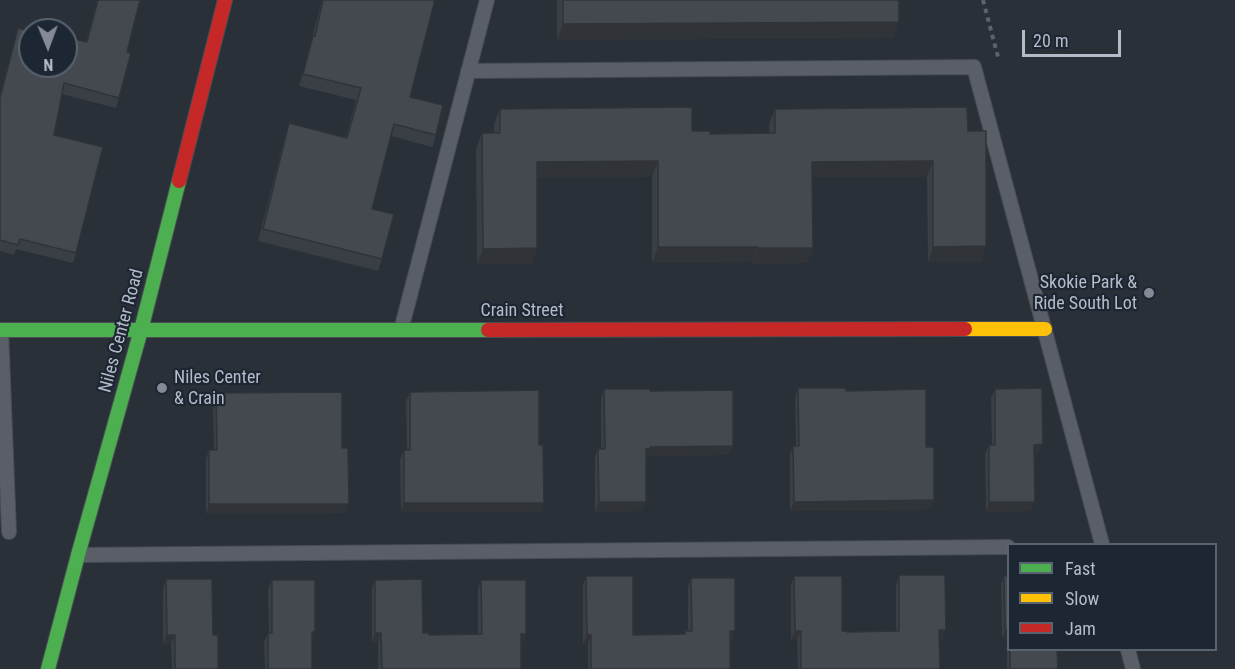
<!DOCTYPE html>
<style>
body{margin:0}
#map{position:relative;width:1235px;height:669px;overflow:hidden;background:#2a3038;font-family:"Roboto Condensed",sans-serif}
canvas{display:block}
.legend{position:absolute;left:1007px;top:543px;width:210px;height:108px;box-sizing:border-box;background:#1d2633;border:2px solid #59626f;margin:0;padding:8px 10px;list-style:none;font-size:18px;color:#b4bcc9}
.legend li{display:flex;align-items:center;gap:12px;height:30px}
.legend b{width:30px;border:2px solid #59626f}
.north{position:absolute;left:18px;top:18px;width:60px;height:60px;box-sizing:border-box;background:#1d2633;border:2px solid #59626f;border-radius:50%;rotate:179deg;font-size:16px;font-weight:700;line-height:24px;text-align:center;color:#b4bcc9}
.north::after{content:'';display:block;margin:auto;width:21px;height:27px;background:#848b96;clip-path:polygon(50% 0,100% 100%,50% 72%,0 100%)}
.scale{position:absolute;left:1022px;top:30px;width:99px;height:27px;box-sizing:border-box;border:3px solid #b4bcc9;border-top:0;padding-left:8px;font-size:18px;line-height:21px;white-space:nowrap;color:#b4bcc9;-webkit-text-stroke:4px #1d2633;paint-order:stroke}
</style>
<div id="map">
<canvas width="1235" height="669"></canvas>
<ul class="legend">
<li><b style="height:8px;background:#4caf50"></b>Fast</li>
<li><b style="height:8px;background:#ffc107"></b>Slow</li>
<li><b style="height:8px;background:#c62828"></b>Jam</li>
</ul>
<div class="north">N</div>
<div class="scale">20 m</div>
</div>
<script>
const g = document.querySelector('canvas').getContext('2d');
g.lineJoin = 'round';
function stroke(path, color, width, dash) {
  g.strokeStyle = color;
  g.lineWidth = width;
  g.lineCap = dash ? 'butt' : 'round';
  g.setLineDash(dash || []);
  g.stroke(path);
}
function fillPath(path, color) {
  g.fillStyle = color;
  g.fill(path, 'evenodd');
}
function write(font, color, halo, rows, align = 'center') {
  g.font = font + ' "Roboto Condensed",sans-serif';
  g.lineWidth = 4.5;
  g.setLineDash([]);
  g.textBaseline = 'middle';
  g.strokeStyle = halo;
  g.fillStyle = color;
  for (const [text, x, y, turn = 0] of rows) {
    g.save();
    g.translate(x, y);
    g.rotate((+turn || 0) * Math.PI / 180);
    g.textAlign = isNaN(turn) ? turn : align;
    if (halo) g.strokeText(text, 0, 0);
    g.fillText(text, 0, 0);
    g.restore();
  }
}
const lane = new Path2D(`
 M468 71 974 67 1102 544
 M1 330 9 532
 M401 330 487 0
 M78 555 1008 547
 M1128 650 1133 669`);
const fast = new Path2D(`
 M0 330H488
 M48 669 78 555 141 330 179 181`);
const slow = new Path2D(`
 M965 329H1045`);
const jam = new Path2D(`
 M179 181 225 0
 M488 330 965 329`);
stroke(lane, '#484c53', 16);
stroke(fast, '#484c53', 16);
stroke(slow, '#484c53', 16);
stroke(jam, '#484c53', 16);
stroke(new Path2D(`
 M983 0 998 57`), '#5d636a', 4, [4.5, 4.5]);
stroke(lane, '#5a5e66', 14);
stroke(fast, '#4caf50', 14);
stroke(slow, '#ffc107', 14);
stroke(jam, '#c62828', 14);
fillPath(new Path2D(`
 M97 0H140L127 52 119 98 116 108 62 94 54 135 76 253 73 263 16 249 14 255 0 251V94L18 28 74 43 86 42Z
 M322 0H435L410 97 436 135 432 147 391 136 372 209 382 259 378 271 258 241 285 136 289 123 346 137 356 100 299 86Z
 M557 0H899L894 38 557 40Z
 M500 109 710 134 769 133V124L775 109 968 131 986 246 981 262H928L927 177H812L813 248 807 263 753 264V262L652 263V177L537 178V248L532 264H477L476 149 482 133H494V124Z
 M798 388 846 391 926 447 934 500 930 510 790 511V455L793 446H796L795 397Z
 M604 389 650 391 729 455 648 456 647 458H646V502L642 511 595 512V458L598 449H601V398Z
 M995 389 1039 454H1034L1031 511 986 512 985 454 989 445H992L991 398Z
 M410 392 539 445 541 512H401L400 459 404 450H407L406 401Z
 M216 393 342 448 345 513 206 514V459L209 450H214L213 402Z
 M899 575 943 639 939 640 940 669H798L797 640H791V585L794 576 842 631 847 632 896 631V585Z
 M586 576 633 635 685 634V631H688V587L691 578 732 640H730V669H588V644H583V586Z
 M1004 576H1008V650H1057L1058 669H1007V639H1002L1001 585Z
 M166 579 213 635 218 669H172L171 644H163V589Z
 M272 580 312 641V669H265L264 642 268 633H269L268 590Z
 M375 580 423 633 429 635 478 634V589L481 580 526 634 523 643H521V669H378V642H372V589Z`), '#3a3f45');
fillPath(new Path2D(`
 M899 22 894 38 557 40 563 24Z
 M658 161 652 177 531 178 537 162Z
 M933 161 927 177H807L812 162Z
 M986 246 981 262H928L933 247Z
 M658 247H758L753 262 652 263Z
 M537 248 532 264H477L483 249Z
 M758 248H813L807 263 753 264Z
 M1043 444 1039 454H1031L1034 445Z
 M733 446 729 455 648 456 647 458H642L646 449 650 447Z
 M934 500 930 510 790 511 794 502Z
 M599 502H646L642 511 595 512Z
 M989 502H1035L1031 511 986 512Z
 M404 503H544L541 512H401Z
 M209 504H349L345 513 206 514Z
 M939 630H946L943 639 936 640Z
 M1005 630H1008V634L1007 639H1002Z
 M730 631H735L732 640H726Z
 M795 631H801L797 640H791Z
 M312 632H315L312 641Z
 M375 633H381L378 642H372Z
 M521 634H526L523 643H517Z
 M167 635H175L171 644H163Z
 M587 635H591L588 644H583Z`), '#303338');
const building = new Path2D(`
 M98 0H140L127 52 131 53 119 98 64 83 54 135 103 147 76 253 20 239 18 245 0 240V98L18 28 30 31V66H66V41L74 43 75 39 87 42Z
 M323 0H435L410 97 443 105 436 135 394 124 372 209 394 214 382 259 263 229 289 123 347 138 361 88 303 74 313 36H315Z
 M563 0H899V22L563 24Z
 M692 107V131H710V134L775 133V109L967 107 968 131H986V246L933 247V161L812 162 813 248H758V247H658V161L537 162V248L483 249 482 133H500V109Z
 M798 388H846V391L926 389V447H934V500L794 502 793 446H799Z
 M1042 388 1043 444 1034 445 1035 502H989V445H995V389Z
 M604 389H650V391L733 390V446L650 447 651 449H646V502H599L598 449H605Z
 M539 390V445H543L544 503H404V450H410V392Z
 M342 392V448H348L349 504H209V450H217L216 393Z
 M899 575H945L946 630H939L940 669H801V631H795L794 576H842V631H847V632L899 631Z
 M586 576H633V635L685 634V631H692L691 578H735V631H730V669H591V635H587Z
 M1004 576H1008V630H1005Z
 M166 579H212L213 635H218V669H175V635H167Z
 M422 579 423 633H429V635L482 634 481 580H526V634H521V669H382L381 633H375V580Z
 M272 580H315V632H312V669H268V633H272Z
 M1010 650H1057L1058 669H1010Z`);
fillPath(building, '#444950');
stroke(building, '#303338', 1.5);
for (const [x, y, r, color] of [
 [1149,293,6,"#848b96"],
 [162,388,6,"#848b96"]
]) {
  const dot = new Path2D();
  dot.arc(x, y, r, 0, 2 * Math.PI);
  g.fillStyle = color;
  g.fill(dot);
  stroke(dot, '#1d2633', 2);
}
write('18px', '#b4bcc9', '#1d2633', [
 ["Skokie Park &",1137,283],
 ["Ride South Lot",1137,304],
 ["Niles Center",174,378,"left"],
 ["& Crain",174,399,"left"]
], 'right');
write('18px', '#b4bcc9', '#1d2633', [
 ["Crain Street",522,311],
 ["Niles Center Road",122,331,-75]
]);
</script>
